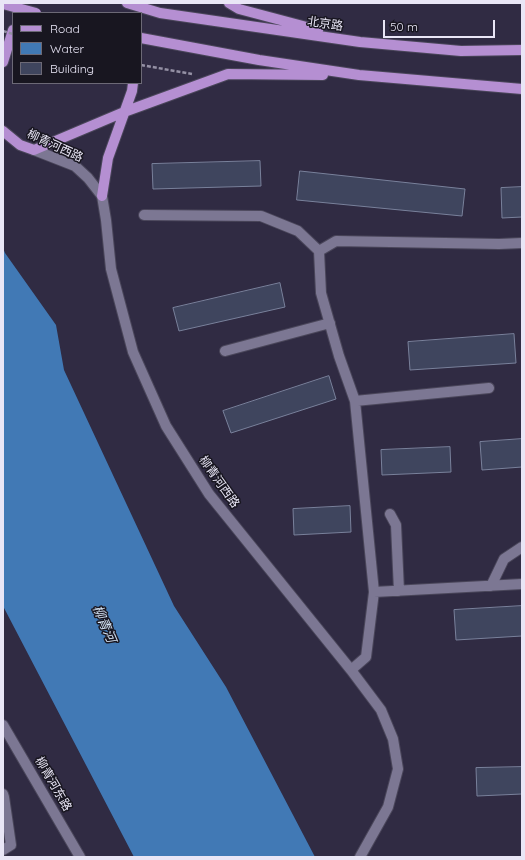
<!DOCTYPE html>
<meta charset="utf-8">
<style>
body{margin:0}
#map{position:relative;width:525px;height:860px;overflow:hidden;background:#302b43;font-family:Quicksand,sans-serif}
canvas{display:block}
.frame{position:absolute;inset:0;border:4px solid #e9e6f6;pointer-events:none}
.legend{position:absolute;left:12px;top:12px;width:130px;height:72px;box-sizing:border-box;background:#181620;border:1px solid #6c6976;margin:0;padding:5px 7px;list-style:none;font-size:12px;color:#e9e6f6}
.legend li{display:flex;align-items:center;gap:8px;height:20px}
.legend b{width:20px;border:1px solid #6c6976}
.scale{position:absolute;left:383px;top:20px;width:112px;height:18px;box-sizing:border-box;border:2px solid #e9e6f6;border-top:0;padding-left:5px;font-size:12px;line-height:14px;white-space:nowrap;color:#e9e6f6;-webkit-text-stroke:3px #181620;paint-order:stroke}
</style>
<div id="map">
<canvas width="525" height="860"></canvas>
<div class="frame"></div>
<ul class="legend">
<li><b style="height:5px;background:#b58fd2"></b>Road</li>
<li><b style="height:11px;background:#4179b5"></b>Water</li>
<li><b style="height:11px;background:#3f455e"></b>Building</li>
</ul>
<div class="scale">50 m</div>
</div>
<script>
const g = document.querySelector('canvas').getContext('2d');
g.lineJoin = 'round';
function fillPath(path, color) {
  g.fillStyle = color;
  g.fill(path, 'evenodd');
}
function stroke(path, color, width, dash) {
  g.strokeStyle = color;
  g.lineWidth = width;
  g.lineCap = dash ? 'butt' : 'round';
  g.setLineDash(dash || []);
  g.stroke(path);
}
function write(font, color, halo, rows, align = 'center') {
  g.font = font + ' Quicksand,"Noto Sans SC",sans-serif';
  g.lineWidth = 3;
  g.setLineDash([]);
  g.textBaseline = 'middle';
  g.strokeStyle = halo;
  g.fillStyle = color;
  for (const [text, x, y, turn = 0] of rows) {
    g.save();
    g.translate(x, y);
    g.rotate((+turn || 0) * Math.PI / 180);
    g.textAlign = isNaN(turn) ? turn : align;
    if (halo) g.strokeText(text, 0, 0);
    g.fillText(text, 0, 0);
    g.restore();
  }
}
fillPath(new Path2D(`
 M3 248 5 253 56 325 64 370 174 606 226 687 315 857H134L3 606Z`), '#4179b5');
const building = new Path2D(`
 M260 161 261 186 153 189 152 164Z
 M300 171 465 189 462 216 297 200Z
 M522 187V217L502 218 501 188Z
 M280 283 285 307 179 331 173 308Z
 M514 334 516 363 410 370 408 342Z
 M329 376 336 399 231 433 223 411Z
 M522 439V467L482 470 480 442Z
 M450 447 451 472 382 475 381 450Z
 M350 506 351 532 294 535 293 509Z
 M522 606V636L456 640 454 610Z
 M522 767V794L477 796 476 768Z`);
fillPath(building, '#3f455e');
stroke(building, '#79819b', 1);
const minor = new Path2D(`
 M34 150 75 166 88 178 102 196 106 220 111 269 133 352 166 426 209 494 351 670 381 710 393 739 398 769 388 807 360 857
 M144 215 261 216 298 231 319 251
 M225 351 330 323
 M355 401 489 388
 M390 514 396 525 399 591
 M491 586 504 559 522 547
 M374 592 522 584
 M351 670 366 657 374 592 355 401 339 356 321 293 319 251 336 241 499 244 522 243
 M3 725 80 857
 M3 794 4 797 11 845 3 850`);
const major = new Path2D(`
 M127 3 160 13 360 42 461 51 522 50
 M229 3 239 9 318 30
 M141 38 259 60 359 75 522 89
 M3 62 13 30
 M3 131 20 145 34 150 124 112 228 74 323 75
 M102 196 108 158 132 91 133 83`);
stroke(minor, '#4a465a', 12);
stroke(major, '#4a465a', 12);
stroke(new Path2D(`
 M141 65 192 74`), '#9490a4', 2.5, [4, 2]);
stroke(minor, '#7c7793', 10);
stroke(major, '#b58fd2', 10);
const majorBridge = new Path2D(`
 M3 4 36 13`);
stroke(majorBridge, '#4a465a', 12, []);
stroke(new Path2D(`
 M3 31 13 34`), '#9490a4', 2.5, [4, 2]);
stroke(majorBridge, '#b58fd2', 10);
write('12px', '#e9e6f6', '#181620', [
 ["北京路",325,24,8],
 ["柳青河西路",55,146,25],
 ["柳青河西路",219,482,55],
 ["柳青河东路",53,784,60]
]);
write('italic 13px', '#d6e5f6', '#181620', [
 ["柳青河",104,624,67]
]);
</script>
